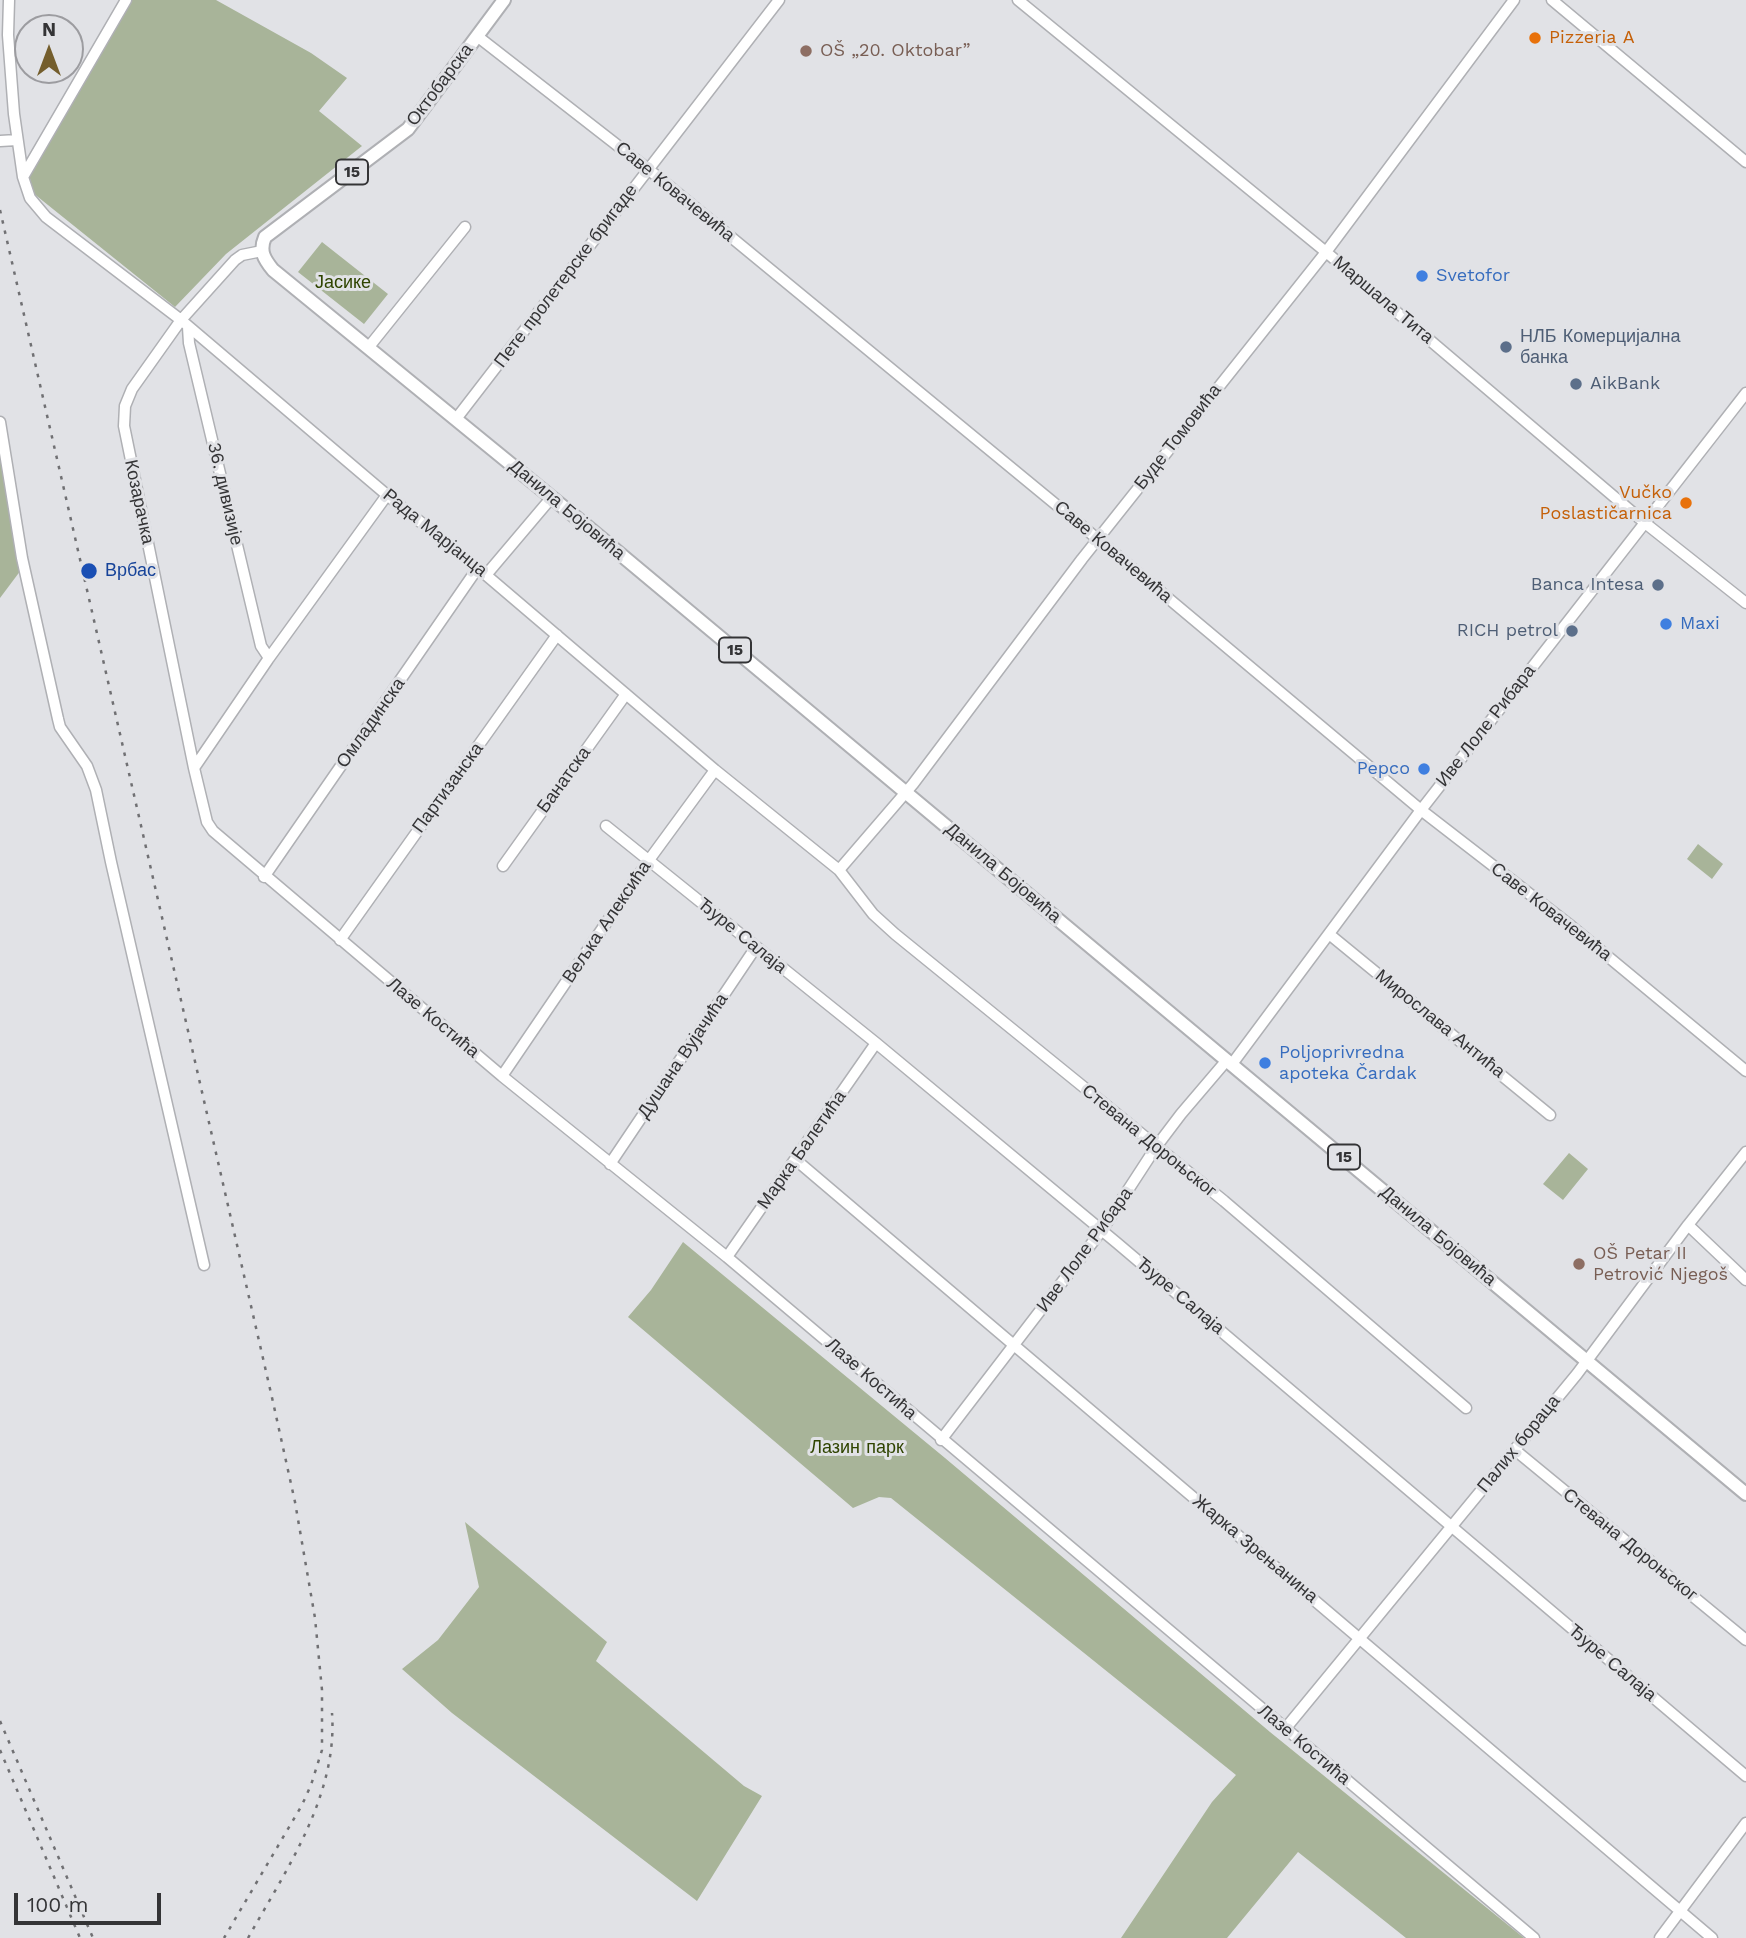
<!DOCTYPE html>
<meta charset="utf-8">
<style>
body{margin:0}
#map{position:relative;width:1746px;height:1938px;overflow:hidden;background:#e1e2e6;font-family:"Work Sans",sans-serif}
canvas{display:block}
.north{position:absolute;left:14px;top:14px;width:70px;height:70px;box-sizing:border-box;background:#e1e2e6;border:2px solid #9c9ca0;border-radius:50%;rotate:0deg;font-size:19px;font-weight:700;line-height:28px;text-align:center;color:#343436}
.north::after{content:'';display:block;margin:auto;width:24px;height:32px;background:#745e2d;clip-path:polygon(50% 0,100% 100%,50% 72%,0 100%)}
.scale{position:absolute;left:14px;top:1893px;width:147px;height:32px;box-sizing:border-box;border:4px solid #343436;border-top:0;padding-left:9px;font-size:21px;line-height:24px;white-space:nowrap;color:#343436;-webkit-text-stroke:5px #e1e2e6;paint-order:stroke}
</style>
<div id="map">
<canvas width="1746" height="1938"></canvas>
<div class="north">N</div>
<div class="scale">100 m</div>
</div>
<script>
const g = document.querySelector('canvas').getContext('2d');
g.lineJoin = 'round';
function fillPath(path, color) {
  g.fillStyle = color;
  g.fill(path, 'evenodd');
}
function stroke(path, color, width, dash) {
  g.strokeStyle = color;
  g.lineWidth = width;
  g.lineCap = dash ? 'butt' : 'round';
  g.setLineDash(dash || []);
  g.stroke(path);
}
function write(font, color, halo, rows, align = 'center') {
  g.font = font + ' "Work Sans",sans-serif';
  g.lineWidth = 6;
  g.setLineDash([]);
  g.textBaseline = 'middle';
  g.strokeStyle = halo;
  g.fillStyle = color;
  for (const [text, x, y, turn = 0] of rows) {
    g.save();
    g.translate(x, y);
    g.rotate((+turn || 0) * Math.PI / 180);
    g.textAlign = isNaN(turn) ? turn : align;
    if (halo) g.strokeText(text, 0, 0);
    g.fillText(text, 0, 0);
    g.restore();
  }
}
fillPath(new Path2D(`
 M130 0H216L311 53 347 78 319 111 362 146 226 254 175 307 33 193 29 174Z
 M322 242 388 294 364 324 298 272Z
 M0 422 24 566 0 598Z
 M1698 844 1723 864 1712 879 1687 859Z
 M1569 1153 1588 1169 1563 1200 1543 1184Z
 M683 1242 945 1458 1270 1732 1524 1938H1406L1298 1852 1227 1938H1121L1212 1802 1236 1775 891 1498 879 1497 853 1508 628 1317 651 1290Z
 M465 1522 607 1642 596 1661 744 1786 762 1796 697 1901 452 1713 402 1669 438 1640 479 1587Z`), '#a8b499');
const minor = new Path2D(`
 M9 0 8 35 14 114 23 177 30 198 46 217 181 320 387 495 486 575 715 770 839 870 873 914 895 934 1224 1201 1466 1408
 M1018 0 1326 252 1645 523 1746 603
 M1552 0 1746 162
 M477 36 658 177 1082 526 1421 810 1571 926 1746 1071
 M0 141 17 140
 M23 177 126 0
 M262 251 242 255 235 260 181 320 132 389 125 406 124 426 194 768 207 822 213 831 502 1076 727 1257 1534 1938
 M188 327 189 343 261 646 269 658
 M368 348 465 227
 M456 419 779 0
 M0 422 22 558 58 719 60 727 87 766 96 790 111 862 204 1265
 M486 575 552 497
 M194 768 269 658 387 495
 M606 826 876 1043 1117 1243 1746 1776
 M503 866 626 694
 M839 870 913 784 1082 559 1326 252 1514 0
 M264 877 477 569
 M1329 934 1550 1115
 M340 940 557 635
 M1232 1064 1421 810 1746 393
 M502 1076 649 860 715 770
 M796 1160 1712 1938
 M610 1164 756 947
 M1688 1225 1746 1280
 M727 1257 876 1043
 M941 1440 1102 1230 1156 1147 1181 1114 1227 1060
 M1515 1450 1746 1640
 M1285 1729 1577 1374 1688 1225 1746 1152
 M1660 1938 1746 1823`);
const major = new Path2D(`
 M504 0 408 129 265 237C259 251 264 259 273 270L589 528 1746 1494`);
stroke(minor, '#afb0b4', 13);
stroke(major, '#afb0b4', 16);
stroke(minor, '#fff', 10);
stroke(major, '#fff', 12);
stroke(new Path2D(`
 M0 210 273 1402 295 1502 315 1618 322 1690V1750L311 1785 302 1805 224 1938
 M0 1721 93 1938
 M0 1750 80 1938
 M248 1938C286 1870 338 1795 332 1713`), '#707073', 2.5, [3.5, 7]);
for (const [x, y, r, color] of [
 [1535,38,7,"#e8710a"],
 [806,51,7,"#8d6e63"],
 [1422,276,7,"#3f7fe0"],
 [1506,347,7,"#5c6f8a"],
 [1576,384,7,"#5c6f8a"],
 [1686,503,7,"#e8710a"],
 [89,571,9,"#1a4fb4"],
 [1658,585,7,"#5c6f8a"],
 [1666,624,7,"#3f7fe0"],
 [1572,631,7,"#5c6f8a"],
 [1424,769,7,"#3f7fe0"],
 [1265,1063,7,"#3f7fe0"],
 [1579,1264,7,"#8d6e63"]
]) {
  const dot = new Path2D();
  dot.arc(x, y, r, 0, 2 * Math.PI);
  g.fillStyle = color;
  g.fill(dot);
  stroke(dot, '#e1e2e6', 2.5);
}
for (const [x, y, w] of [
 [352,172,32],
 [735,650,32],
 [1344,1157,32]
]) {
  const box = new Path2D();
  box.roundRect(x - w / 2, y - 12.5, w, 25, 5);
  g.fillStyle = '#e1e2e6';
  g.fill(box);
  stroke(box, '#343436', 2);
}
write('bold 16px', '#343436', null, [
 ["15",352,172],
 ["15",735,650],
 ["15",1344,1157]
]);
write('18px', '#c56008', '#e1e2e6', [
 ["Pizzeria A",1549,38],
 ["Vučko",1672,493,"right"],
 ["Poslastičarnica",1672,514,"right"]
], 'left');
write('18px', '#785e54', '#e1e2e6', [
 ["OŠ „20. Oktobar”",820,51],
 ["OŠ Petar II",1593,1254],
 ["Petrović Njegoš",1593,1275]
], 'left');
write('18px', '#343436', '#e1e2e6', [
 ["Октобарска",440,85,-53],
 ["Саве Ковачевића",675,192,39],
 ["Пете пролетерске бригаде",566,276,-53],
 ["Маршала Тита",1383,300,40],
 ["Буде Томовића",1178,437,-52],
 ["36. дивизије",225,494,77],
 ["Козарачка",139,502,78],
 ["Данила Бојовића",567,510,40],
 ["Рада Марјанца",435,533,39],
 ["Саве Ковачевића",1113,552,40],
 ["Омладинска",371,723,-55],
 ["Иве Лоле Рибара",1486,726,-52],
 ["Банатска",564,780,-54],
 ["Партизанска",448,788,-54],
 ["Данила Бојовића",1003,873,40],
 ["Саве Ковачевића",1551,912,38],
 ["Вељка Алексића",607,922,-56],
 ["Ђуре Салаја",742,936,39],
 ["Лазе Костића",433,1018,40],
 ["Мирослава Антића",1440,1024,39],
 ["Душана Вујачића",683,1056,-56],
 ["Стевана Дороњског",1149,1141,39],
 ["Марка Балетића",802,1150,-55],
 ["Данила Бојовића",1438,1236,40],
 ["Иве Лоле Рибара",1085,1250,-54],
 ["Ђуре Салаја",1180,1296,40],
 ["Лазе Костића",871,1379,41],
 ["Палих бораца",1519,1444,-51],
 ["Стевана Дороњског",1630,1545,39],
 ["Жарка Зрењанина",1255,1549,40],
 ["Ђуре Салаја",1612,1663,40],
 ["Лазе Костића",1304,1745,40]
]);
write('18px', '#366cbe', '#e1e2e6', [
 ["Svetofor",1436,276],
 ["Maxi",1680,624],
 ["Pepco",1410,769,"right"],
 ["Poljoprivredna",1279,1053],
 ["apoteka Čardak",1279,1074]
], 'left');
write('18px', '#2f4400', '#e1e2e6', [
 ["Јасике",343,283],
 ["Лазин парк",857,1448]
]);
write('18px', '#4e5e75', '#e1e2e6', [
 ["НЛБ Комерцијална",1520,337],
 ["банка",1520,358],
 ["AikBank",1590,384],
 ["Banca Intesa",1644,585,"right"],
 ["RICH petrol",1558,631,"right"]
], 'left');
write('18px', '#164399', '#e1e2e6', [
 ["Врбас",105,571]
], 'left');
</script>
